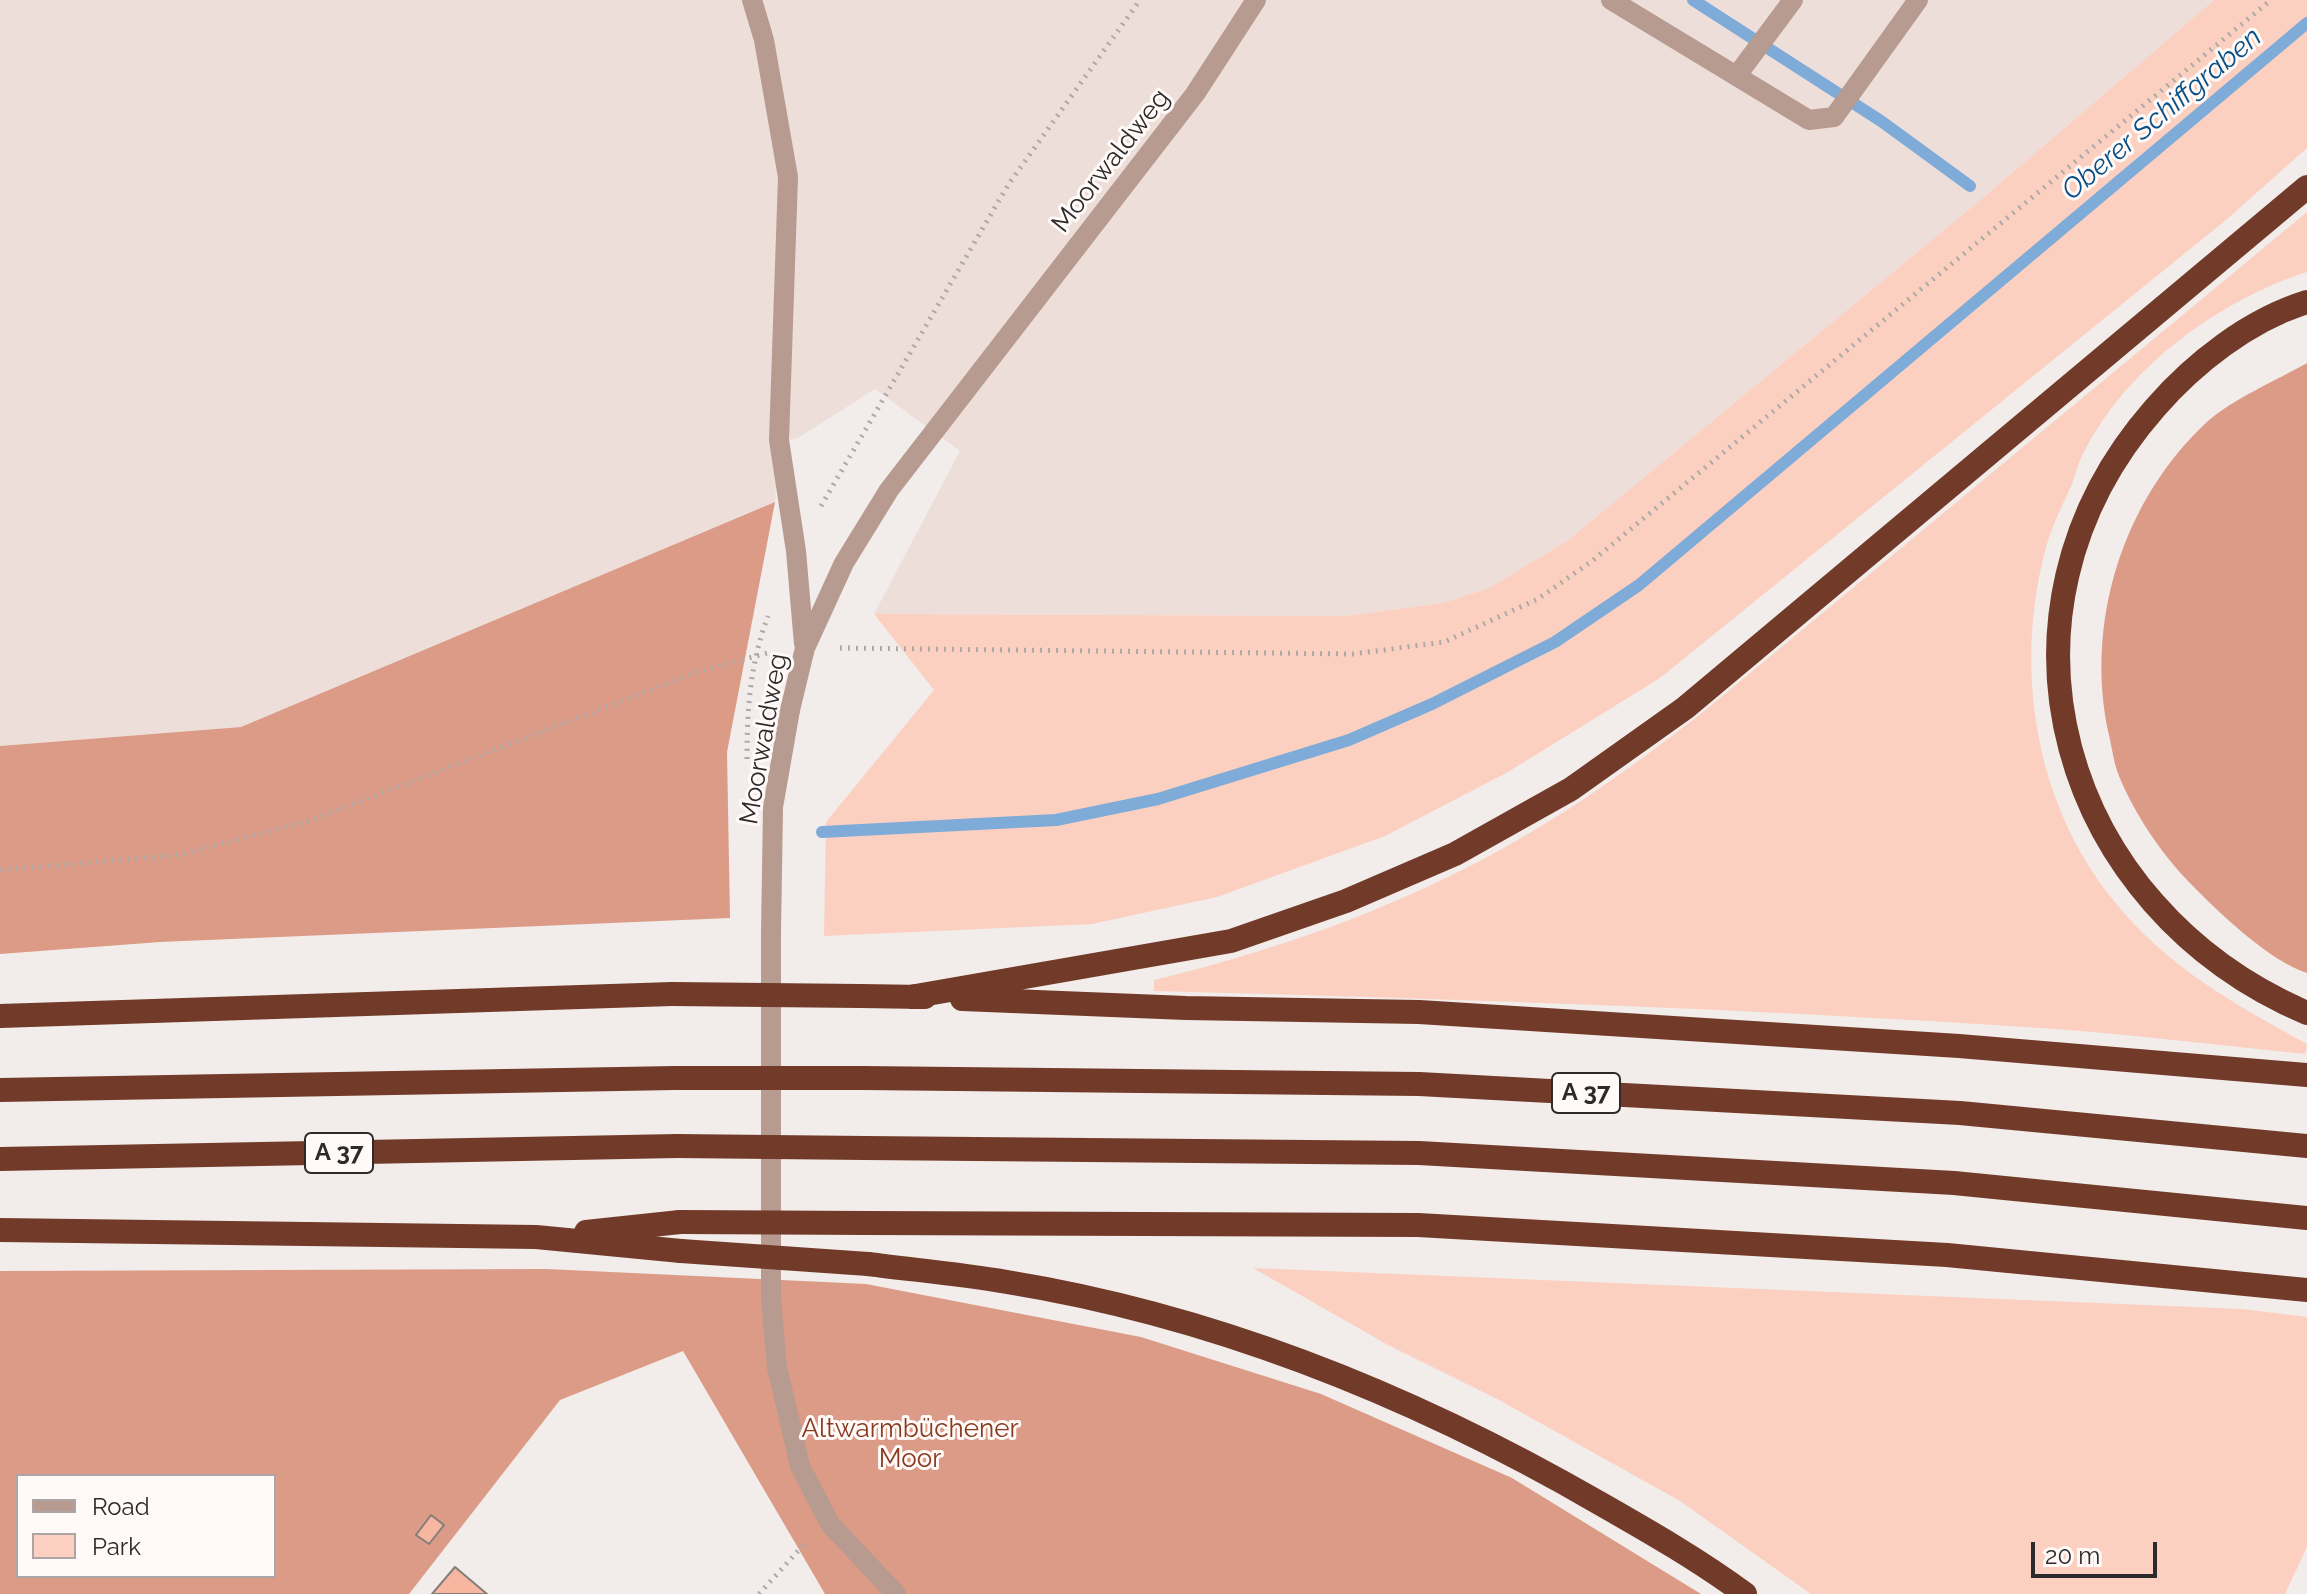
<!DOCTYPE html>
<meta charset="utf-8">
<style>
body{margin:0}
#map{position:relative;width:2307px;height:1594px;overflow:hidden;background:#f2ecea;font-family:Raleway,sans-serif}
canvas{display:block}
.legend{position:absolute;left:16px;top:1474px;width:260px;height:104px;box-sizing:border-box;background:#fff9f7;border:2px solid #aba6a5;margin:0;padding:10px 14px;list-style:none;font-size:24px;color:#2c2a2a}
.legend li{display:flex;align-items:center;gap:16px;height:40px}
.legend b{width:40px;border:2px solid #aba6a5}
.scale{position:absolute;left:2031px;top:1542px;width:126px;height:36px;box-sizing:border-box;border:4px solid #2c2a2a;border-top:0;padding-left:10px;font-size:24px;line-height:28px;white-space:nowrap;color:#2c2a2a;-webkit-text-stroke:6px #fff9f7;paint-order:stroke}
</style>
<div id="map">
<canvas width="2307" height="1594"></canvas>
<ul class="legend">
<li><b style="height:10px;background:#b79a90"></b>Road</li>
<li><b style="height:22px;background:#fcd0c1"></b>Park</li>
</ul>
<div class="scale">20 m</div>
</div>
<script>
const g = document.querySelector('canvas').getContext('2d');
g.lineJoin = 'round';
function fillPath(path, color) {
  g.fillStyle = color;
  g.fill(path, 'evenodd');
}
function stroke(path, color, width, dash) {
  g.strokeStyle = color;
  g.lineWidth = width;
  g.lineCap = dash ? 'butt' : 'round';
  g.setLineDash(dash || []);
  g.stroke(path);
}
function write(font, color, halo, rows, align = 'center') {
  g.font = font + ' Raleway,sans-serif';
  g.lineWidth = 6;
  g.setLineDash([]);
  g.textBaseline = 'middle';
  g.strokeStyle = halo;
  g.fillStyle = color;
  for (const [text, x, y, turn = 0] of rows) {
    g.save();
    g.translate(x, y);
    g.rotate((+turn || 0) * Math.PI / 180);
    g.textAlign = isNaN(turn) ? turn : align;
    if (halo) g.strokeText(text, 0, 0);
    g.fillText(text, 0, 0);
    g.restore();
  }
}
fillPath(new Path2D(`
 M0 0H2214L1978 202 1567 541 1489 588 1443 603 1345 616 874 614 960 451 875 389 796 439 779 440 775 502 241 727 0 746Z`), '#eddeda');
fillPath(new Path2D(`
 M2214 0H2307V148L2226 220 1660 678 1508 772 1385 836 1217 897 1092 924 824 936 826 822 934 690 874 614 1345 616 1443 603 1489 588 1567 541 1978 202Z
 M2307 212V272C2218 301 2129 366 2085 450 2079 460 2076 473 2072 484 2062 506 2051 528 2045 551 2014 670 2035 804 2114 901 2167 967 2234 1004 2307 1044L2305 1054C2217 1045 2129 1034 2041 1028 1745 1008 1450 999 1154 991V980C1290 947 1423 899 1543 825 1596 793 1647 755 1697 717Z
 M1253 1268 2242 1309 2307 1317V1547L2285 1594H1811L1680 1501 1499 1400 1388 1345Z`), '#fcd0c1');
fillPath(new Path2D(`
 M2307 363V973C2269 961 2216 910 2188 881 2161 853 2134 813 2119 776 2114 764 2112 748 2109 735 2084 623 2123 499 2208 421 2233 399 2277 380 2307 363Z
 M775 502 727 752 730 918 160 942 0 954V746L241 727Z
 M547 1269 866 1284 1141 1337 1321 1394 1512 1478 1701 1594H825L683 1351 560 1400 409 1594H0V1271ZM18 1476H274V1576H18Z`), '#db9b86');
stroke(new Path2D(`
 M1693 0 1881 121 1970 186
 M822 832 1056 820 1158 799 1349 740 1432 704 1555 642 1639 585 2307 23`), '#7eabd8', 12);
const building = new Path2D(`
 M431 1515 444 1525 429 1544 416 1535Z
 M455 1567 487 1594H432Z`);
fillPath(building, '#f7b6a0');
stroke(building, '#837e7c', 2);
stroke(new Path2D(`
 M821 506 1008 185 1140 0
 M840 648 1353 654 1444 642 1538 599 1592 561 2271 0
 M747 759C747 709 750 664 768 616
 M0 870 178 855 309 821 697 672 771 652
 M759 1594 807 1541`), '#ada9a7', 5, [2, 6]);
stroke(new Path2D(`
 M752 0 764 40 788 177 779 440 796 551 804 644
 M1611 0 1809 120 1834 117 1918 0
 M1738 74 1793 0
 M790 710 805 648 844 563 889 490 1195 94 1256 0`), '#b79a90', 20);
stroke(new Path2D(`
 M790 710 773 807 771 933V1300L777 1367 800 1466 830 1524 896 1594`), '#b79a90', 20);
stroke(new Path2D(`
 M2307 302C2249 320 2194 363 2155 408 1973 615 2061 908 2307 1013
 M860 996 925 997
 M910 997 1231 941 1346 901 1455 854 1571 789 1685 708 2307 187
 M962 999 1186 1008 1419 1012 1959 1046 2307 1075
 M0 1016 672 994
 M863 1078 1419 1084 1960 1113 2307 1146
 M0 1090 675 1078
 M865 1148 1419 1153 1954 1183 2307 1218
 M0 1159 677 1146
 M867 1223 1418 1225 1947 1255 2307 1290
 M0 1230 536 1237 681 1251
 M586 1232 680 1222
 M868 1264C914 1270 961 1274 1007 1282 1216 1316 1418 1398 1601 1504 1650 1532 1699 1560 1745 1594`), '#723b29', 24);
stroke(new Path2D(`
 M672 994 860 996
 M675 1078H863
 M677 1146 865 1148
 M680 1222 867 1223
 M681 1251 868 1264`), '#723b29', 24);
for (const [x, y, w] of [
 [1586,1093,68],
 [339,1153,68]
]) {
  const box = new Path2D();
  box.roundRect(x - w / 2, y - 20, w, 40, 6);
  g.fillStyle = '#fff9f7';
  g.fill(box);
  stroke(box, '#2c2a2a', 2);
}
write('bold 24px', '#2c2a2a', null, [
 ["A 37",1586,1093],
 ["A 37",339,1153]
]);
write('26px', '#2c2a2a', '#fff9f7', [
 ["Moorwaldweg",1111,161,-52],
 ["Moorwaldweg",764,739,-80]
]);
write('26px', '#883b20', '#fff9f7', [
 ["Altwarmbüchener",910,1429],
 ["Moor",910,1459]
]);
write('italic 28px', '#085087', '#fff9f7', [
 ["Oberer Schiffgraben",2162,114,-40]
]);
</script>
